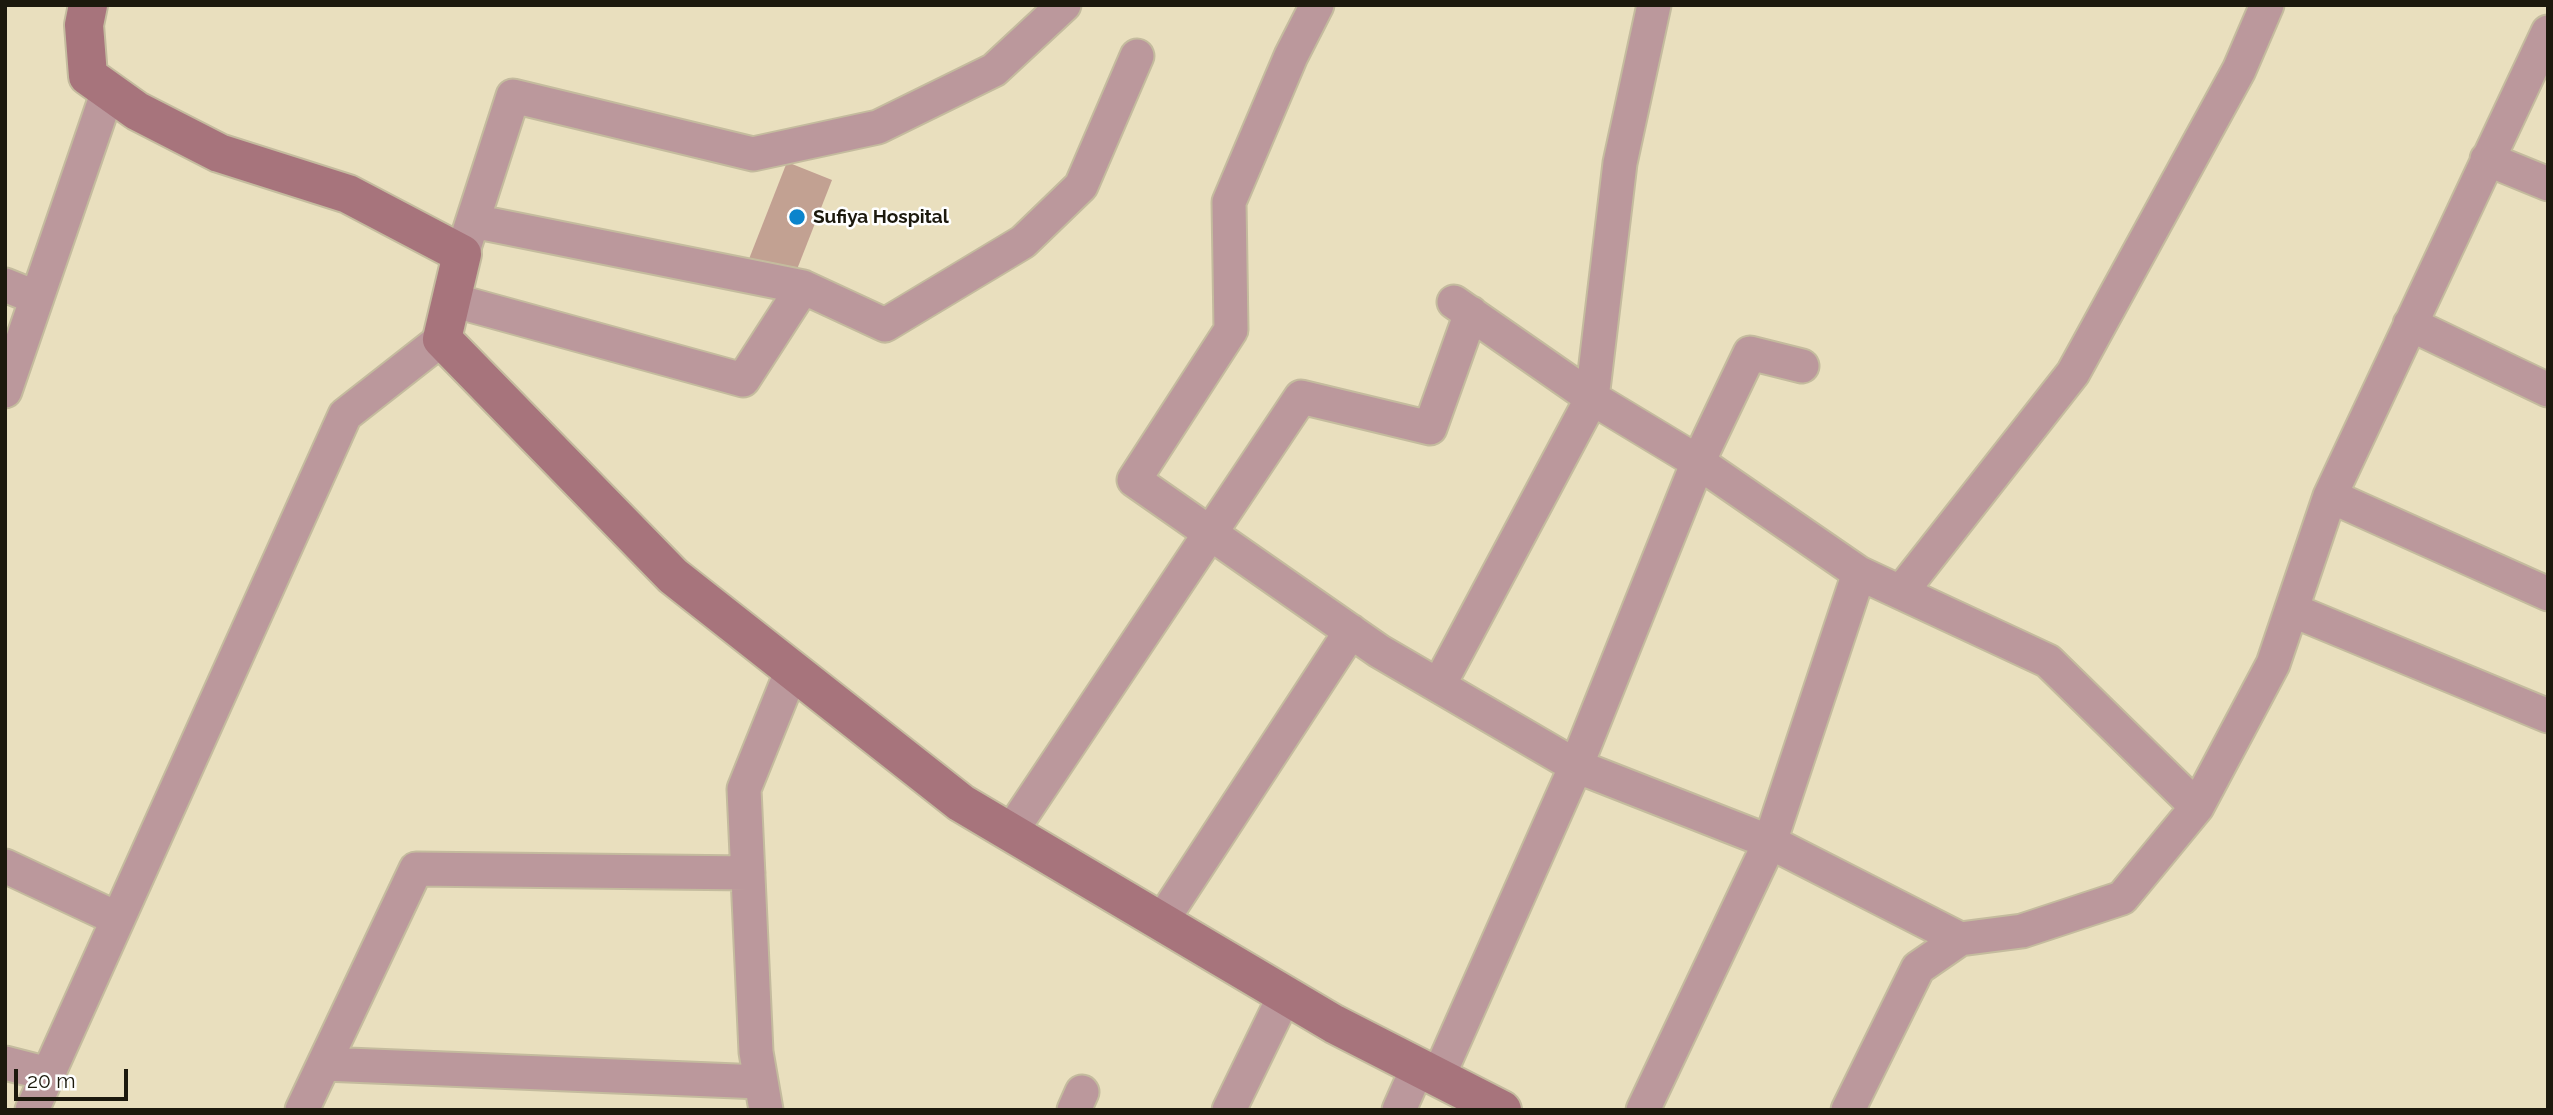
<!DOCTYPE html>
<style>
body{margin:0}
#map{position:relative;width:2553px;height:1115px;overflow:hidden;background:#e9dfbe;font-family:Raleway,sans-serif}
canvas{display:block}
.frame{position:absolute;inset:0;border:7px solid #1c190d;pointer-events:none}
.scale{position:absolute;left:14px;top:1069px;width:114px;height:32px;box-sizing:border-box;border:4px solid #1c190d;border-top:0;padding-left:9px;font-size:21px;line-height:24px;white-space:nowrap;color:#1c190d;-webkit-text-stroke:5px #fff;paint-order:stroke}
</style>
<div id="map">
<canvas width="2553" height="1115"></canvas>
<div class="frame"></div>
<div class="scale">20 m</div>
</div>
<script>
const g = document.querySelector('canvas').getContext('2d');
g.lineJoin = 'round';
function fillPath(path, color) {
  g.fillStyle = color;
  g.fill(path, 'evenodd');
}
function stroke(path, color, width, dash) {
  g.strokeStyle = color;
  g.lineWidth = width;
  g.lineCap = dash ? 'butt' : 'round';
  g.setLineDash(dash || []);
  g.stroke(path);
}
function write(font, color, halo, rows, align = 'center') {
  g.font = font + ' Raleway,sans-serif';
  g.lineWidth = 5;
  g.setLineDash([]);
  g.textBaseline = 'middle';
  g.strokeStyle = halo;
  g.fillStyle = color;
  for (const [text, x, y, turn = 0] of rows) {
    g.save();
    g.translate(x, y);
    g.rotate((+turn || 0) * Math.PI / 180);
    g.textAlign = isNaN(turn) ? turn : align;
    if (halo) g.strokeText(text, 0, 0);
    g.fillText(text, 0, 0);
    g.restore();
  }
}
fillPath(new Path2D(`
 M787 162 832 180 794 277 749 259Z`), '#c2a192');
const street = new Path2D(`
 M1317 5 1291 56 1229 202 1231 330 1134 480 1379 651 1576 766 1770 842 1960 939
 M2487 159 2548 184
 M473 221 803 287
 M462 254 513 96 753 154 878 127 994 70 1064 5
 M5 285 37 298
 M452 300 743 380 803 287 885 325 1023 242 1081 186 1137 56
 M1454 302 1592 398 1698 462 1859 573 2048 661 2197 807
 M2410 324 2548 390
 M5 391 108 91
 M2330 496 2548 594
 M1901 592 2073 373 2239 70 2267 5
 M2292 610 2548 716
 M1439 685 1592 398 1620 163 1654 5
 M1010 833 1301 397 1430 428 1471 313
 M5 866 118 919
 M1161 922 1351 631
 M5 1063 48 1074
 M324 1064 761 1082
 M1438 1077 1576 766 1698 462 1750 353 1802 366
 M32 1110 345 415 442 339
 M302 1110 416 869 748 873
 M766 1110 756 1052 744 789 792 670
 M1074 1110 1082 1092
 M1229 1110 1285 995
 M1399 1110 1418 1067
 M1643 1110 1770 842 1859 573
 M1848 1110 1918 968 1960 939 2022 931 2122 898 2197 807 2273 664 2330 496 2548 32`);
const secondary = new Path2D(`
 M88 5 84 25 88 76 137 111 219 153 348 194 462 254 442 339 673 576 961 803 1334 1024 1502 1110`);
stroke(street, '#c4bb9e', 37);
stroke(secondary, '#c4bb9e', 42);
stroke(street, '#bb989c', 33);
stroke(secondary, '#a7747c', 38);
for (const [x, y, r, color] of [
 [797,217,9,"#0b84cc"]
]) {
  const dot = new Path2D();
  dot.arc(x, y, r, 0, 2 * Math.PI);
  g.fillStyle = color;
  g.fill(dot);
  stroke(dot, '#fff', 2.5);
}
write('bold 19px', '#1c190d', '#fff', [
 ["Sufiya Hospital",813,217]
], 'left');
</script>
